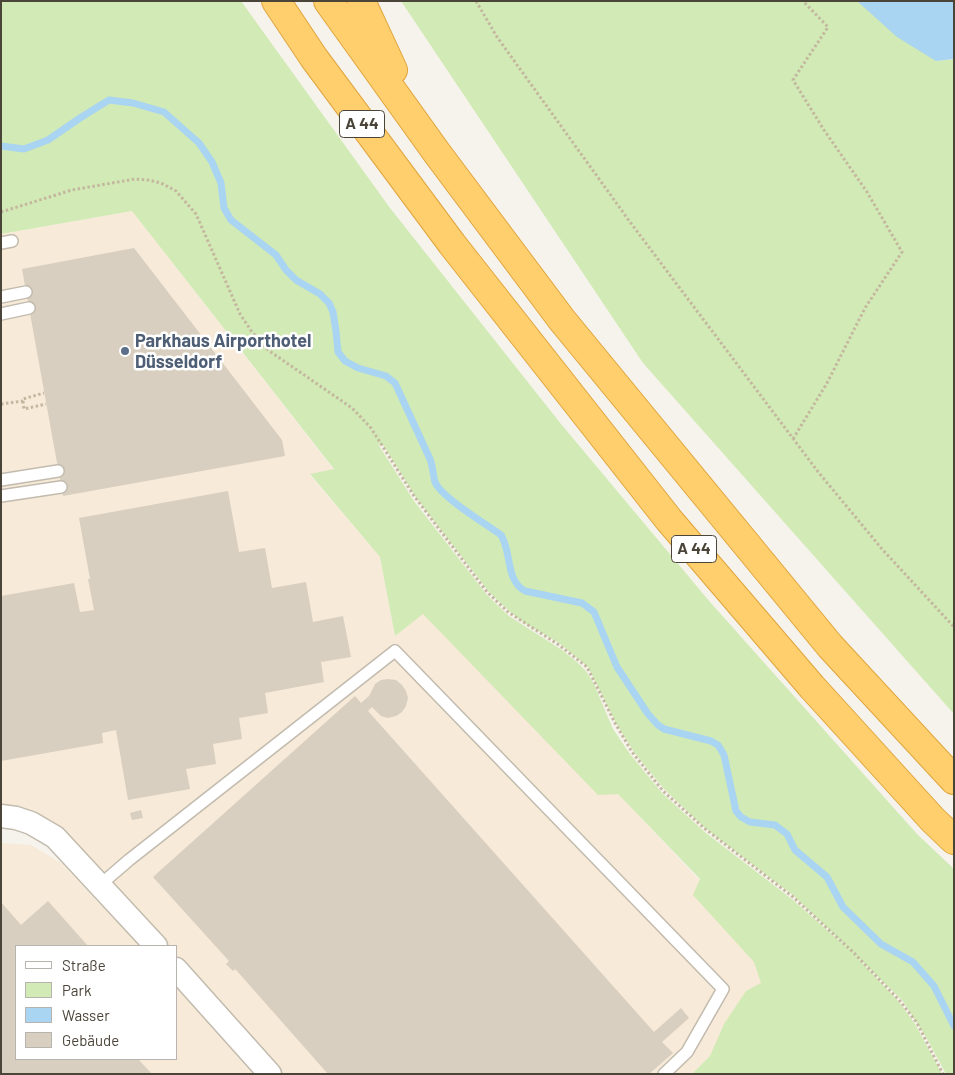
<!DOCTYPE html>
<meta charset="utf-8">
<style>
body{margin:0}
#map{position:relative;width:955px;height:1075px;overflow:hidden;background:#f6f3ec;font-family:Barlow,sans-serif}
canvas{display:block}
.frame{position:absolute;inset:0;border:2px solid #4b4439;pointer-events:none}
.legend{position:absolute;left:15px;top:945px;width:162px;height:115px;box-sizing:border-box;background:#fff;border:1px solid #b7b4b0;margin:0;padding:6px 9px;list-style:none;font-size:15px;color:#4b4439}
.legend li{display:flex;align-items:center;gap:10px;height:25px}
.legend b{width:25px;border:1px solid #b7b4b0}
</style>
<div id="map">
<canvas width="955" height="1075"></canvas>
<div class="frame"></div>
<ul class="legend">
<li><b style="height:6px;background:#fff"></b>Straße</li>
<li><b style="height:14px;background:#d2eab5"></b>Park</li>
<li><b style="height:14px;background:#a9d4f2"></b>Wasser</li>
<li><b style="height:14px;background:#d8cfc1"></b>Gebäude</li>
</ul>
</div>
<script>
const g = document.querySelector('canvas').getContext('2d');
g.lineJoin = 'round';
function fillPath(path, color) {
  g.fillStyle = color;
  g.fill(path, 'evenodd');
}
function stroke(path, color, width, dash) {
  g.strokeStyle = color;
  g.lineWidth = width;
  g.lineCap = dash ? 'butt' : 'round';
  g.setLineDash(dash || []);
  g.stroke(path);
}
function write(font, color, halo, rows, align = 'center') {
  g.font = font + ' Barlow,sans-serif';
  g.lineWidth = 5;
  g.setLineDash([]);
  g.textBaseline = 'middle';
  g.strokeStyle = halo;
  g.fillStyle = color;
  for (const [text, x, y, turn = 0] of rows) {
    g.save();
    g.translate(x, y);
    g.rotate((+turn || 0) * Math.PI / 180);
    g.textAlign = isNaN(turn) ? turn : align;
    if (halo) g.strokeText(text, 0, 0);
    g.fillText(text, 0, 0);
    g.restore();
  }
}
fillPath(new Path2D(`
 M132 211 334 470 310 475 380 557 395 636 442 598 618 794 781 966 712 1074H280L176 959V946H165L60 830 1 811V234Z
 M1 843 31 845 61 863 140 946H16V1059H176V987L253 1074H1Z`), '#f7ead8');
fillPath(new Path2D(`
 M1 1H241L390 208 561 424 710 602 917 834 954 869V1074H946L926 1037 902 1000 794 896 705 828 664 789 634 752 616 723 588 667 559 643 523 622 509 611 489 592 415 496 384 446 378 444 414 501 487 595 509 616 562 650 577 662 586 671 594 684 613 729 630 754 662 793 706 833 793 900 852 952 899 1002 915 1024 942 1074H692L710 1056 724 1024 746 991 761 983 754 962 693 895 700 879 618 794 598 795 423 614 395 636 380 557 310 474 334 469 132 211 1 234Z
 M401 1H857L936 61 954 59V714L643 363Z`), '#d2eab5');
fillPath(new Path2D(`
 M857 1H954V59L936 61 897 37Z`), '#a9d4f2');
stroke(new Path2D(`
 M1 146 24 149 48 140 80 118 109 100 133 103 164 112 199 143 212 162 221 183 224 208 231 220 276 255 286 270 296 280 320 294 329 303 333 312 336 331 338 352 345 361 358 368 386 376 395 383 430 459C433 467 433 475 435 482 441 497 486 524 501 535 512 552 505 580 525 591L582 603 594 612 617 667 648 714 658 725 664 729 711 741 718 745 724 755 736 811 741 817 750 822 775 825 787 834 795 850 827 877 843 907 881 944 913 962 934 986 954 1026`), '#a9d4f2', 7);
fillPath(new Path2D(`
 M134 248 282 440 285 456 63 496 22 269Z
 M228 491 239 552 265 548 272 588 306 582 313 622 343 616 351 657 321 662 324 682 265 693 268 713 239 718 242 739 213 744 216 764 186 769 190 789 128 800 116 730 102 733 103 743 1 761V596L74 583 80 612 94 610 88 579H90L79 518Z
 M388 679 396 680 402 685 406 691 408 698 406 706 402 712 396 716 388 718 381 716 372 707 368 711 654 1032 681 1008 689 1018 662 1042 673 1053 649 1074H328L237 971 235 969 233 971 226 964 229 961 153 877 355 696 361 703 369 696 375 684 381 680Z
 M141 810 143 818 132 820 130 813Z
 M48 901 88 946H16V1059H138L152 1074H1V902L21 925Z`), '#d8cfc1');
const lane = new Path2D(`
 M1 243 12 241
 M1 297 26 292
 M1 314 29 308
 M1 480 58 471
 M1 496 61 487
 M100 885 129 860 395 651 723 989 687 1052 664 1074`);
const street = new Path2D(`
 M1 816 16 818 31 823 55 837 156 946
 M176 969 270 1074`);
const highway = new Path2D(`
 M276 1 314 58 452 244 669 520 812 687 933 820 954 840
 M328 1 437 153 562 320 830 646 954 780
 M361 1 393 70`);
stroke(lane, '#c2bbae', 14);
stroke(street, '#c2bbae', 25);
stroke(highway, '#e0a43c', 30);
stroke(new Path2D(`
 M476 1 497 37 630 222 819 473 882 549 954 627
 M1 212 72 190 135 179 148 180 161 183 176 191 196 214 240 314 252 332 268 350 352 408 371 428 414 496 487 592 508 612 559 645 587 667 615 723 632 752 663 791 704 828 793 897 853 952 900 1001 917 1023 943 1074
 M23 401 24 409 46 404
 M1 404 23 401V399L44 393
 M793 439 827 383 865 308 902 252 867 192 824 130 793 80 828 27 803 1`), '#c4b79f', 3, [2.5, 2.5]);
stroke(lane, '#fff', 11);
stroke(street, '#fff', 22);
stroke(highway, '#ffcf6e', 28);
for (const [x, y, r, color] of [
 [125,351,5,"#5c6f8a"]
]) {
  const dot = new Path2D();
  dot.arc(x, y, r, 0, 2 * Math.PI);
  g.fillStyle = color;
  g.fill(dot);
  stroke(dot, '#fff', 2);
}
for (const [x, y, w] of [
 [362,124,45],
 [694,549,45]
]) {
  const box = new Path2D();
  box.roundRect(x - w / 2, y - 13.5, w, 27, 4);
  g.fillStyle = '#fff';
  g.fill(box);
  stroke(box, '#4b4439', 1);
}
write('bold 16px', '#4b4439', null, [
 ["A 44",362,124],
 ["A 44",694,549]
]);
write('bold 18px', '#4e5e75', '#fff', [
 ["Parkhaus Airporthotel",135,341],
 ["Düsseldorf",135,362]
], 'left');
</script>
